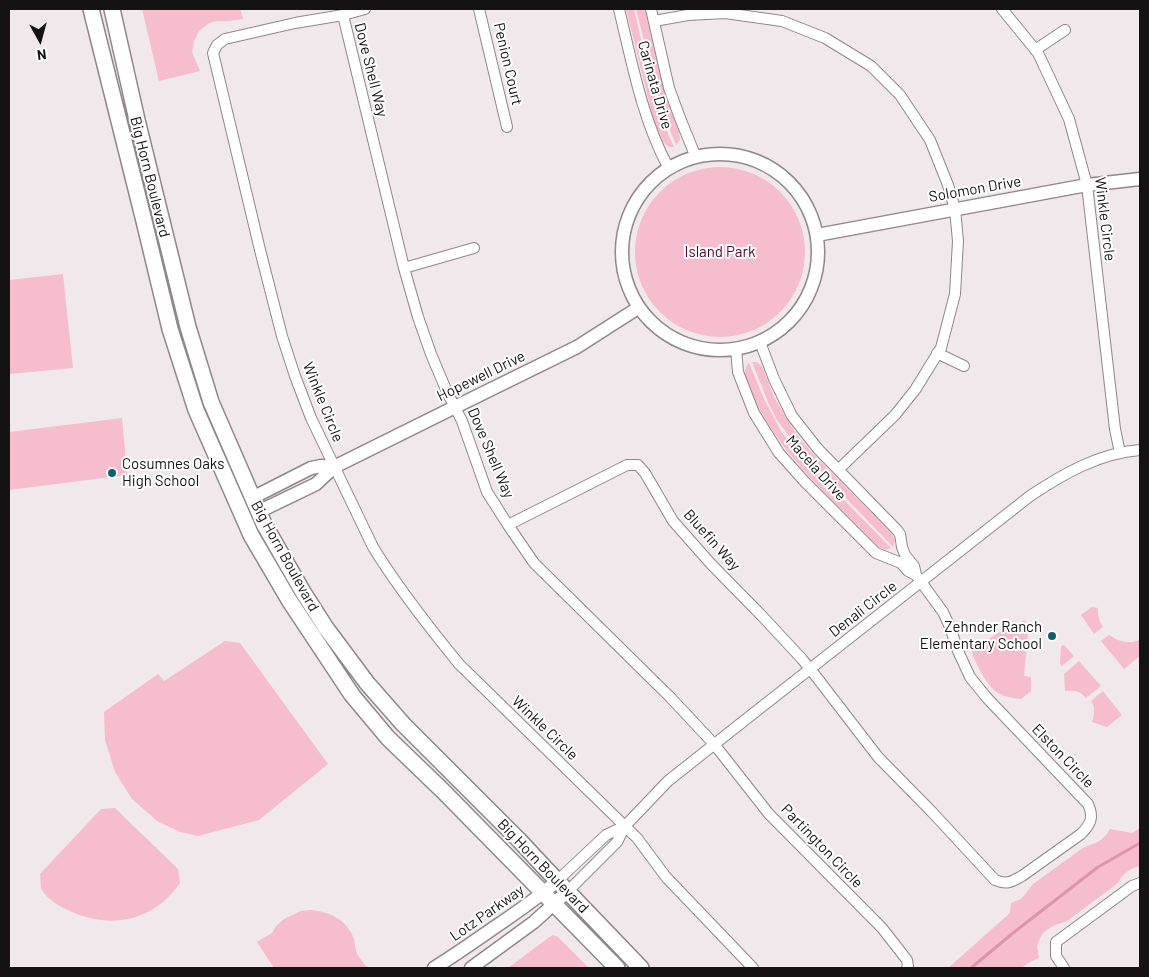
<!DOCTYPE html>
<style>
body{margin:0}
#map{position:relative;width:1149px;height:977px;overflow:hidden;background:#f1e8eb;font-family:Barlow,sans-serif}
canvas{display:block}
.frame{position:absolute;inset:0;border:10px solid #151213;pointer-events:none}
.north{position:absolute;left:15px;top:15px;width:50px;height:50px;-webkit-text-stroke:4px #fff;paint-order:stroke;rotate:173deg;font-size:14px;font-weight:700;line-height:20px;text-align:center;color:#151213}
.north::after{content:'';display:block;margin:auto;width:18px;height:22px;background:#151213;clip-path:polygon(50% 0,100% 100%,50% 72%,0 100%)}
</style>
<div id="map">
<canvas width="1149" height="977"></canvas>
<div class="frame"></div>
<div class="north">N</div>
</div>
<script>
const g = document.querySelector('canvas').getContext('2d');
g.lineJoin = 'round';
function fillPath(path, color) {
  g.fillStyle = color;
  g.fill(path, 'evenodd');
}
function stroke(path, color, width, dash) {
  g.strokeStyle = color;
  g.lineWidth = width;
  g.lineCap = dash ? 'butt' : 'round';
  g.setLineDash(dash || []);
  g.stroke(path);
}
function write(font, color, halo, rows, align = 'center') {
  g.font = font + ' Barlow,sans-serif';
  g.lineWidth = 4;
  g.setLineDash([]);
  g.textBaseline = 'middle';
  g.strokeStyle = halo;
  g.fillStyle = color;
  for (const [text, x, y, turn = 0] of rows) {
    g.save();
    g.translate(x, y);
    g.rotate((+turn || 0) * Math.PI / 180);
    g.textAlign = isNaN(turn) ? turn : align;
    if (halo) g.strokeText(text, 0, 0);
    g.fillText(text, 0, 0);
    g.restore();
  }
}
fillPath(new Path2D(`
 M142 9H240L243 19 229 21H215L208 24 199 31 194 41 192 52 200 71 159 81Z
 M626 9H634C645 55 653 103 674 147H669L664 143 653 118Z
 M636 9H645C652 40 659 72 668 103 672 115 680 128 680 140L676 145 661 107Z
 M635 252a85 85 0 1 1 170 0a85 85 0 1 1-170 0Z
 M63 274 73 368 9 374V280Z
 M752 362H756L762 366 774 397 790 424 798 436 812 453 892 534 895 540 893 547 798 448 777 420 768 402Z
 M749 363 764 399 782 433 803 458 891 548 885 550 878 546C831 497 778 455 751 391 747 381 741 371 749 363Z
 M122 418 127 475 9 490V432Z
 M1092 607 1098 608C1098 616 1099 621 1103 627L1094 634 1081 615Z
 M1024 620 1034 633H1028L1024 676 1031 677V691L1021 699C1014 698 1004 697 998 693 987 686 975 663 972 652L974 648 1011 625 1013 628Z
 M1109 635C1119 642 1128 644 1140 640V656L1124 669 1101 641Z
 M225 641 240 643 328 764 259 820 198 836 180 832 157 821 132 799 115 772 105 740 104 712 158 674 164 681Z
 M1064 645 1074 656 1062 666 1060 664 1061 646Z
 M1079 661 1101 686 1086 698C1080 691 1075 690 1065 691L1064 674Z
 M1103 691 1122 715 1107 727 1092 722C1094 716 1096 707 1091 701Z
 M115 808 178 869 180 883C154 921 111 930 70 911 60 907 47 899 42 890 40 886 41 879 40 874L101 809Z
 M1140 828V866C1130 868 1122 874 1118 883L1067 921 1053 926 1044 932 1041 936 1037 946 1039 958 1032 961 1021 968H948L1010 913 1011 903 1021 899 1033 884 1083 848C1095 843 1104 841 1110 829L1132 833Z
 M311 910C331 912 347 920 354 939 355 943 355 947 356 951 358 957 364 963 367 968H274L257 942 272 933 276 926 284 919 301 911Z
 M553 935 558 937 589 968H508L548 938Z`), '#f6bdcf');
stroke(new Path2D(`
 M971 968 1013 933 1098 867 1140 843`), '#dc95ac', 3);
const minor = new Path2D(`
 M365 9 343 15 295 23 225 39 217 45 213 53 260 250 282 336 295 376 311 418 373 547C398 588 428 626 459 664L637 838 666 877 753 968
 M479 9 507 127
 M619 9C632 63 642 118 668 167
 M651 9 669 88 680 118 695 155
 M1002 9 1038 53 1069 119 1087 185 1115 429 1120 453
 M343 15 404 268 418 317 431 354 447 392 462 421 487 492 508 525 534 563 670 697 714 744 769 814 882 928 907 960 908 966 907 968
 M654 21 688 15 725 13 782 21 825 38 871 66 900 95 930 140 948 185 955 209 958 241 955 294 941 348 915 390 895 415 839 469
 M1035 50 1065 30
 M404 268 474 248
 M736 349 738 372 754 413 779 453 805 482 876 553 901 563 908 571 916 575
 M937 353 964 366
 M508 525 627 465H638L645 473 673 521 711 564 762 616 802 659 818 679 878 757 932 812 995 880C1007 885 1011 882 1022 876L1081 834C1091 824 1094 817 1088 804L987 698 970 677 958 651 950 627 943 612 916 575 914 566 905 555 902 547 900 534 897 530 818 449 792 416 774 379 760 342
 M557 881 606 835 625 826
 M568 891 617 842 625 826 668 781 745 720 1030 496C1063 474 1099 453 1140 450
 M1064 968 1056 956V942L1132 886 1140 883`);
const tertiary = new Path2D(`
 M622 252a98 98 0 1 1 196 0a98 98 0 1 1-196 0Z
 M817 235 1087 185 1140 179
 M252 498 311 468 321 466 334 467
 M258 512 316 484 334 467 455 407 577 347 638 308
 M434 968C455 955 475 941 495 927 517 912 538 898 557 881
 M471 968 534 922 568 891`);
const secondary = new Path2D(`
 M91 9 144 221 170 329 196 410 251 535 289 600 352 695 388 738 443 791 617 968
 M112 9 137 120 188 327 211 402 264 524 303 592 326 628 367 683 403 724 519 840 546 869 641 968`);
stroke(minor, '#8f8789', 12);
stroke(tertiary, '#8f8789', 15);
stroke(secondary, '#8f8789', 18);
stroke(minor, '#fff', 10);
stroke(tertiary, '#fff', 12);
stroke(secondary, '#fff', 15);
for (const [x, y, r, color] of [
 [112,473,5,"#13616b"],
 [1052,636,5,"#13616b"]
]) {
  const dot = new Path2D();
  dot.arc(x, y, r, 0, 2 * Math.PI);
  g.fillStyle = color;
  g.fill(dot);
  stroke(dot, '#fff', 2);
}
write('15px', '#151213', '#fff', [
 ["Penion Court",508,64,77],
 ["Dove Shell Way",371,70,76],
 ["Carinata Drive",655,85,74],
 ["Big Horn Boulevard",150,177,76],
 ["Solomon Drive",975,189,-10],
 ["Winkle Circle",1105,219,83],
 ["Hopewell Drive",481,376,-26],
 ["Winkle Circle",323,402,68],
 ["Dove Shell Way",491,453,67],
 ["Macela Drive",816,468,48],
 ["Bluefin Way",712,540,48],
 ["Big Horn Boulevard",285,556,61],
 ["Denali Circle",863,609,-38],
 ["Winkle Circle",545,728,44],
 ["Elston Circle",1063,756,46],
 ["Partington Circle",822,846,46],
 ["Big Horn Boulevard",543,866,46],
 ["Lotz Parkway",487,913,-35]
]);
write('15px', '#57012c', '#fff', [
 ["Island Park",720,252]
]);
write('15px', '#151213', '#fff', [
 ["Cosumnes Oaks",122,464],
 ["High School",122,481],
 ["Zehnder Ranch",1042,627,"right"],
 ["Elementary School",1042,644,"right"]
], 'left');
</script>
